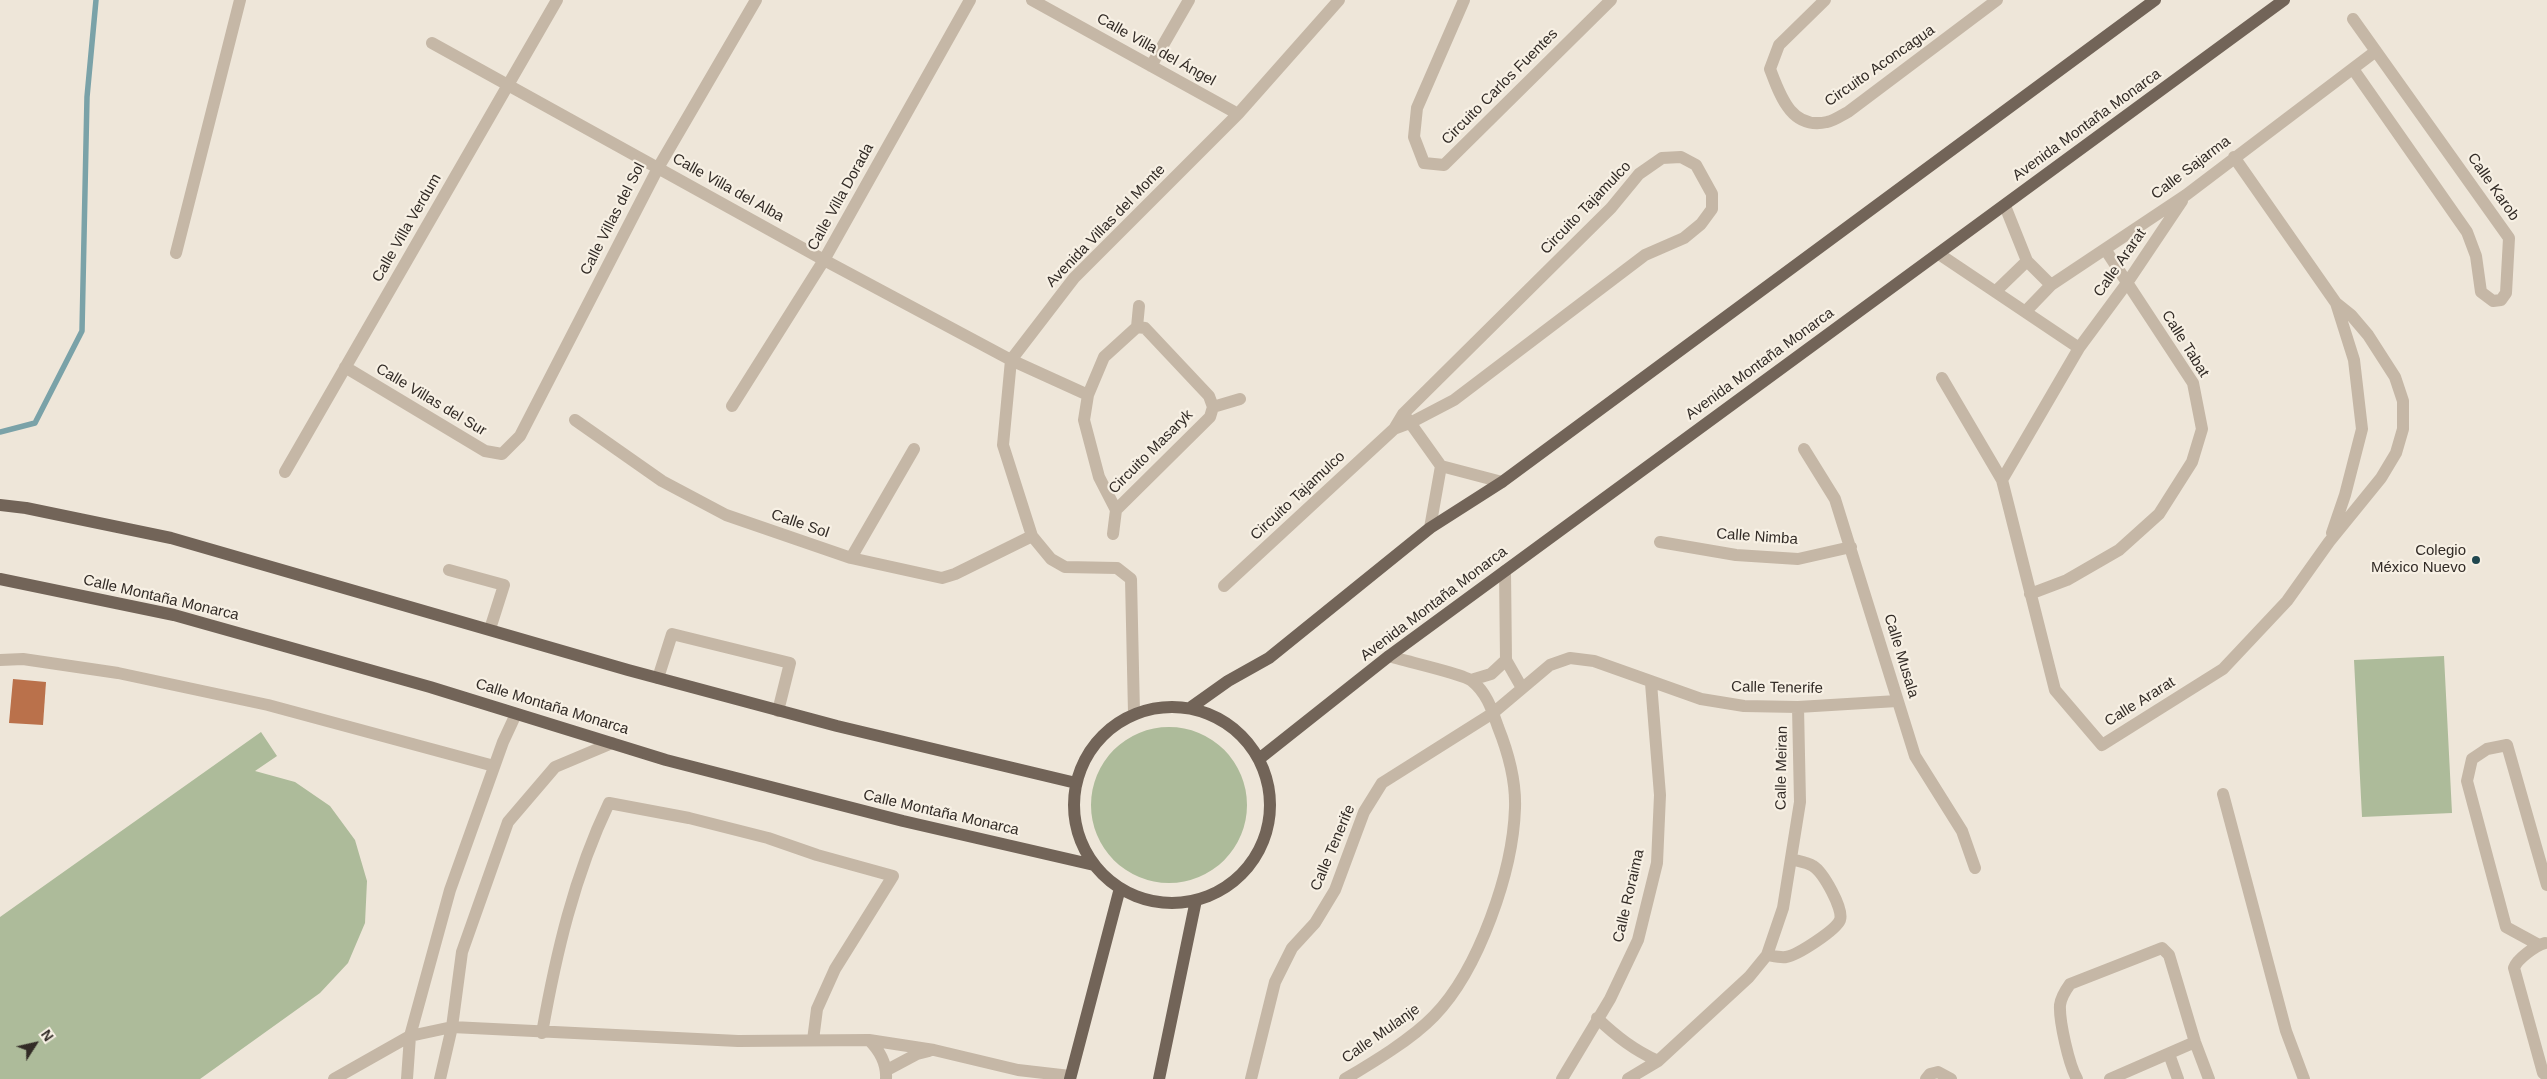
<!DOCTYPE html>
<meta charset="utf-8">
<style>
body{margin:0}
#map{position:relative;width:2547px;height:1079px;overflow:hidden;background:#eee6d9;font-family:Helvetica,sans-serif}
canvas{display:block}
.north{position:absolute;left:10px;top:1019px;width:50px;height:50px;-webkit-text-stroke:4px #f7f0e4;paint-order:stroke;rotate:55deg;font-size:14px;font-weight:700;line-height:20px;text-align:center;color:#322b26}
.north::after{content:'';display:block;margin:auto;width:18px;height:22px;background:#322b26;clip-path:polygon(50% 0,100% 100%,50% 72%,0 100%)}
</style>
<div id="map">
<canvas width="2547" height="1079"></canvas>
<div class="north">N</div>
</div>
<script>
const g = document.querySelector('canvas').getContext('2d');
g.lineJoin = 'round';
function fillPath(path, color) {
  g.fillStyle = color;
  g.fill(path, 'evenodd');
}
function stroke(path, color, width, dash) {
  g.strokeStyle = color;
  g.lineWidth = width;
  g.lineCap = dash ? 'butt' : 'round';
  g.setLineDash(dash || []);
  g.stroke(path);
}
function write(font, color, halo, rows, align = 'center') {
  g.font = font + ' Helvetica,sans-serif';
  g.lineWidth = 4.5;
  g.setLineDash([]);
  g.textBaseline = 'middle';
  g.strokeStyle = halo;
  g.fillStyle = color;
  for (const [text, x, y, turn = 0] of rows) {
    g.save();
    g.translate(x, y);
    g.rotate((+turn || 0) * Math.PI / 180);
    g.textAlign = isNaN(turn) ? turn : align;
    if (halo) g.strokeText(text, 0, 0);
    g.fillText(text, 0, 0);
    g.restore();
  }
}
fillPath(new Path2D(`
 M2444 656 2452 813 2362 817 2354 660Z
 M1091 805a78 78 0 1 1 156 0a78 78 0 1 1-156 0Z
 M261 732 277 756 255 771 295 782 330 806 355 840 367 881 365 923 348 963 320 993 200 1079H0V917Z`), '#adbb9a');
stroke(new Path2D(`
 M0 432 35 423 82 331 87 97 96 0`), '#7aa2a8', 5.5);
fillPath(new Path2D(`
 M13 679 46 682 43 725 9 723Z`), '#ba714b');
stroke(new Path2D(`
 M1032 0 1238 114
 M1464 0 1417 108 1414 137 1424 163 1444 165 1611 0
 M1825 0 1779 45 1770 69C1780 95 1791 130 1827 122 1834 121 1842 115 1848 112L1997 0
 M432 43 824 260 1011 360 1088 395
 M1151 66 1189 0
 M2353 69 2467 232 2476 256 2481 292 2493 301 2501 300 2506 293 2509 238 2353 19
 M2005 206 2027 261 2051 285
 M176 253 240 0
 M1939 254 2079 348
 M1996 291 2027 261
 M2026 311 2051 285 2186 195 2376 51
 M1137 327 1139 306
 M345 367 485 451 502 454 520 436 658 168 756 0
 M1942 378 2002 480 2055 690 2102 745 2223 669 2287 601 2329 542 2381 478 2396 453 2403 429V401L2395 377 2368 335 2351 315 2336 303 2234 157
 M732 406 824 260 970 0
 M1213 407 1240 399
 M1406 417 1441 466 1502 482
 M575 420 662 481 726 515 851 558 942 578 955 574 1032 536
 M1804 449 1835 499 1915 756 1962 831 1975 868
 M285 472 557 0
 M2002 480 2079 348 2127 283 2182 201
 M1430 528 1441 466
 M2332 533 2345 495 2362 429 2354 360 2336 303
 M1113 534 1116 510 1099 477 1084 420 1088 395 1104 357 1137 327 1145 328 1209 396 1213 407 1210 417 1116 510
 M1660 542 1736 555 1798 559 1851 547
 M851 558 914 449
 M449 570 504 585 490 629
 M1505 571 1506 660 1522 688
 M1224 586 1394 429 1403 414 1611 208 1639 174 1662 158 1681 157 1696 165 1712 194V209L1701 224 1684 238 1645 255 1454 400 1410 423 1394 429
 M2030 594 2067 580 2119 550 2159 514 2192 462 2202 429 2193 383 2105 249
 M0 660 23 659 118 673 268 705 494 766
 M658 678 672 634 790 663 778 711
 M1471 680 1491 674 1506 660
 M1134 713 1131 579 1117 568 1065 567 1051 559 1032 536 1003 445 1011 360 1074 278 1238 114 1339 0
 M2223 794 2286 1031 2304 1079
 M2545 943C2535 946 2517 959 2514 968L2543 1073 2547 1076
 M2539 945 2506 927 2467 781 2472 759 2487 749 2507 745 2547 885
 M1767 955C1773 956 1781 958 1786 957 1798 955 1836 930 1840 920 1844 909 1823 872 1813 866 1807 862 1798 861 1791 859
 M1597 1018C1617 1037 1634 1050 1658 1061
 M542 1033C556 954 574 876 609 803L689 818 768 838 817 855 893 876 835 969 817 1009 813 1040
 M869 1040C880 1051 887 1063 886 1079
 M2169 1054 2178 1079
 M887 1070 917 1054 929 1051
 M334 1079 410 1036 452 1027 738 1041 869 1040 934 1050 1018 1070 1070 1076
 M407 1079 410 1036 450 890 503 742 516 714
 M440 1079 452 1027 462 952 508 822 555 767 612 743
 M1251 1079 1275 982 1292 948 1315 923 1335 890 1364 812 1382 783 1493 713 1550 665 1570 658 1594 661 1701 699 1744 706 1798 707 1897 701
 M1345 1079C1372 1063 1412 1039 1434 1016 1479 970 1513 871 1515 808 1516 780 1508 752 1498 727 1492 710 1487 693 1472 681 1464 674 1404 661 1389 656
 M1562 1079 1610 999 1638 940 1657 863 1660 795 1651 683
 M1628 1079 1658 1061 1749 977 1767 955 1783 908 1800 802 1798 707
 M1926 1079 1930 1074 1938 1072 1951 1079
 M2077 1079C2069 1065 2059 1021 2060 1005 2061 997 2065 991 2070 984L2162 948 2169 955 2195 1042 2209 1079
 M2110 1079 2195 1042`), '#c5b7a6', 12);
stroke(new Path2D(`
 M0 505 26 508 171 538 628 670 837 726 1076 783
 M0 579 174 615 430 687 666 760 903 821 1094 865
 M1074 805a98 98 0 1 1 196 0a98 98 0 1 1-196 0Z
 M1190 708 1228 681 1269 658 1430 528 1502 482 2155 0
 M1259 759 1389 656 2284 0
 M1070 1079 1120 888
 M1159 1079 1196 900`), '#726458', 12);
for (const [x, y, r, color] of [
 [2476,560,5,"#20474f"]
]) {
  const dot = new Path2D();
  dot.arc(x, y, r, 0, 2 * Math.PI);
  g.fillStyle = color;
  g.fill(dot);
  stroke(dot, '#f7f0e4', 2);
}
write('15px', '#322b26', '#f7f0e4', [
 ["Calle Villa del Ángel",1156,50,29],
 ["Circuito Aconcagua",1880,66,-35],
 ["Circuito Carlos Fuentes",1500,87,-45],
 ["Avenida Montaña Monarca",2087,125,-36],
 ["Calle Sajarma",2191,168,-37],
 ["Calle Karob",2493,187,55],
 ["Calle Villa del Alba",728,188,29],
 ["Calle Villa Dorada",841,197,-61],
 ["Circuito Tajamulco",1586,208,-46],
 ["Calle Villas del Sol",613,219,-63],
 ["Avenida Villas del Monte",1106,226,-46],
 ["Calle Villa Verdum",407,228,-60],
 ["Calle Ararat",2120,263,-55],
 ["Calle Tabat",2185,344,58],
 ["Avenida Montaña Monarca",1760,364,-36],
 ["Calle Villas del Sur",431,400,31],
 ["Circuito Masaryk",1151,452,-45],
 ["Circuito Tajamulco",1298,496,-43],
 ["Calle Sol",800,524,19],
 ["Calle Nimba",1757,537,4],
 ["Calle Montaña Monarca",161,598,13],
 ["Avenida Montaña Monarca",1434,604,-37],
 ["Calle Musala",1901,656,73],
 ["Calle Tenerife",1777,688,1],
 ["Calle Ararat",2140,702,-32],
 ["Calle Montaña Monarca",552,707,17],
 ["Calle Meiran",1782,768,-89],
 ["Calle Montaña Monarca",941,813,13],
 ["Calle Tenerife",1333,848,-67],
 ["Calle Roraima",1629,896,-77],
 ["Calle Mulanje",1381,1034,-35]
]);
write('15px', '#322b26', '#f7f0e4', [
 ["Colegio",2466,551],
 ["México Nuevo",2466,568]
], 'right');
</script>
